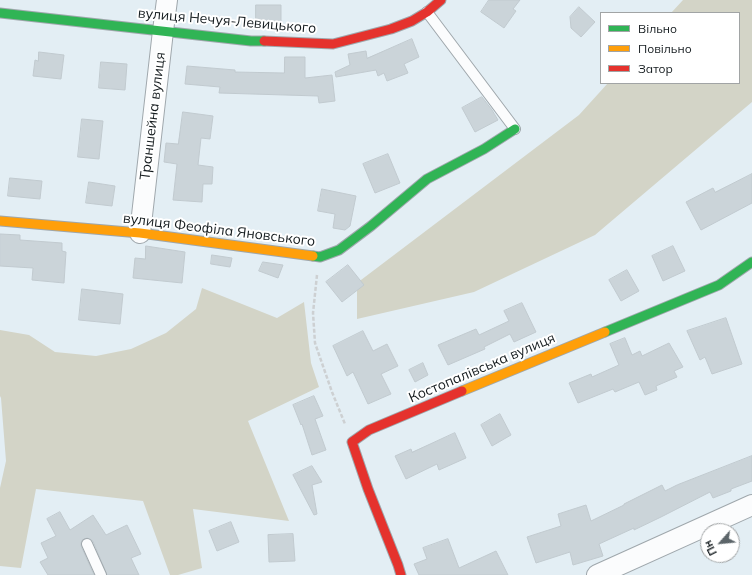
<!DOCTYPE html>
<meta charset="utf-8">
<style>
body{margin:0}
#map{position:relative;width:752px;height:575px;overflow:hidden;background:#e3eef4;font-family:Mulish,sans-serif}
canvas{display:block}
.legend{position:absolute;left:600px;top:12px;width:140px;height:72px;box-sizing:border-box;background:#fff;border:1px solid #a1a4a5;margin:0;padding:5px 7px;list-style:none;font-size:12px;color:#141b1e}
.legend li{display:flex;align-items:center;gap:8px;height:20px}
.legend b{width:20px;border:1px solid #a1a4a5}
.north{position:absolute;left:700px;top:523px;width:40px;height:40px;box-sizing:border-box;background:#fff;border:1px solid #a1a4a5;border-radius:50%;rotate:243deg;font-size:11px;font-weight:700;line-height:16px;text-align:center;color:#141b1e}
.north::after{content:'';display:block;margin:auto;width:14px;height:18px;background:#5c6569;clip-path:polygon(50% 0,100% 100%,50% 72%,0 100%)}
</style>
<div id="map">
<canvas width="752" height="575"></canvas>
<ul class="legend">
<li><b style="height:5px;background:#30b455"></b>Вільно</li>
<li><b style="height:5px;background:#ff9f0a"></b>Повільно</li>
<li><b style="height:5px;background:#e5322d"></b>Затор</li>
</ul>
<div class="north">Пн</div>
</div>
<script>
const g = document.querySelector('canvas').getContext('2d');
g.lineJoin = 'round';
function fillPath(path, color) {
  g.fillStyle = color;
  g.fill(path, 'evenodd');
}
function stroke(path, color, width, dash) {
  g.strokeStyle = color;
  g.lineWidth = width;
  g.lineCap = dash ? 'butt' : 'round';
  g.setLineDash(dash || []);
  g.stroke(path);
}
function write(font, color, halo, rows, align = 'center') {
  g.font = font + ' Mulish,sans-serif';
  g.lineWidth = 4;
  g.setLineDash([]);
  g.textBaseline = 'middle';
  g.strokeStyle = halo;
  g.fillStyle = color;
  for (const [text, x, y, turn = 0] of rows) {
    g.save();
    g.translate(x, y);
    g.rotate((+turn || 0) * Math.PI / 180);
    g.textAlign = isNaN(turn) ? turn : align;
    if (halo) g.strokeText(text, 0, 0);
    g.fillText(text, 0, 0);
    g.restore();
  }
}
fillPath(new Path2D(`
 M683 0H752V102L595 235 474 292 357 319V283L579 115 608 83H739V13H671Z
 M202 288 277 318 304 302 311 363 319 387 248 421 289 521 193 509 202 568 178 575H170L143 501 36 489 21 568 0 566V488L6 461 1 398 0 396V330L29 335 55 352 96 356 131 349 166 333 196 309Z`), '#d3d4c7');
const building = new Path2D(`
 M489 0H520L513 9 516 11 504 28 481 12Z
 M256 5H281V25H256Z
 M579 7 595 22 581 37 571 28 570 17Z
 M412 39 419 57 404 64 408 73 387 81 384 73 378 76 376 70 336 77 335 72 350 65 348 54 366 51 367 58Z
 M39 52 64 55 61 79 33 76 35 60 38 61Z
 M285 57H305V78L332 75 335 101 319 103 318 96 219 93 220 87 185 84 187 66 235 70V72L284 73Z
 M101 62 127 64 125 90 99 88Z
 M482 97 492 110 498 120 475 132 462 108Z
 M183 112 213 116 210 139 201 138 198 165 213 167 212 184H203L202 202 173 200 177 164 164 162 166 143 178 144Z
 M82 119 103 121 99 159 78 157Z
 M388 154 400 183 375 193 363 164Z
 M752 174V203L701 230 686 202 713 188 715 192Z
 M10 178 42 181 40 199 8 196Z
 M89 182 115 186 112 206 86 203Z
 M322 189 356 196 350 226 345 230 333 228 335 214 318 211Z
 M0 234 20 235V240L62 243V251L66 252 64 283 32 280 33 268 0 266Z
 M146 246 185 252 182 283 133 278 135 258 145 259Z
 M673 246 685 271 663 281 652 256Z
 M212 255 232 258 230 267 211 264Z
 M263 262 283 265 278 278 259 271Z
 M348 265 364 285 342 302 326 282Z
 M627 270 639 291 621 301 609 280Z
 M82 289 123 294 120 324 79 320Z
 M522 303 536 332 514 342 510 334 484 347 485 349 448 365 438 345 476 329 479 335 509 321 504 311Z
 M726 318 742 364 712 374 705 357 700 360 687 331Z
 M363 331 373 351 387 344 398 366 381 374 391 394 368 404 353 372 347 376 333 346Z
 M625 338 632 355 640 351 642 356 669 343 683 367 674 371 677 377 656 386 657 390 645 395 639 382 615 392 613 389 578 403 569 383 591 374 592 377 619 365 610 344Z
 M423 363 428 375 415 382 409 370Z
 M314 396 323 416 315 419 326 450 312 455 302 424 301 425 293 405Z
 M500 414 511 435 492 446 481 425Z
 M455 433 466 458 439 470 437 464 406 479 395 456 411 449 412 452Z
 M752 456V481L731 489V491L713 498 710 492 661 517 634 530V528L599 544 603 556 573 565 570 552 536 563 527 537 561 526 558 514 586 505 591 521 624 505V504L662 485 665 491 677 485Z
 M312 466 322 482 312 485 317 514 314 515 293 475Z
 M60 512 70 530 93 515 106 535 127 525 141 554 131 558 139 575H107L93 541 90 539 87 538 82 540 81 543V546L94 575H48L40 562 48 558 41 543 56 536 47 519Z
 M231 522 239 542 217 551 209 531Z
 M293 534 295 561 269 562 268 535Z
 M448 539 459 568 496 551 508 575H419L414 564 427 559 423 548Z`);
fillPath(building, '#cbd4d9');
stroke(building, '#c1cacf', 1);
const lane = new Path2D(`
 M427 12 515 129
 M87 544 101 575`);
const street = new Path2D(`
 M140 233 163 31 167 0
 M597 575 752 505`);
const fast = new Path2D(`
 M0 13 251 41H264
 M313 256 320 257 339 250 371 226 427 179 484 149 515 129
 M605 332 719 285 752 262`);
const slow = new Path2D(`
 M0 221 140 233 313 256
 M462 391 605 332`);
const jam = new Path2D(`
 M264 41 333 44 391 29 412 21 427 12 441 0
 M401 575 398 565 368 489 352 442 369 430 462 391`);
stroke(lane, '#9fa7ac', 12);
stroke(street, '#9fa7ac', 22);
stroke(fast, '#9fa7ac', 11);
stroke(slow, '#9fa7ac', 11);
stroke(jam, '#9fa7ac', 11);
stroke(new Path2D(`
 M317 275 313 313 315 343 332 392 345 424`), '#cdd0d2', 2.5, [4, 2]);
stroke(lane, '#fbfcfd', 10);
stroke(street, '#fbfcfd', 20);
stroke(fast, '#30b455', 9);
stroke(slow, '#ff9f0a', 9);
stroke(jam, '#e5322d', 9);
write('14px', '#141b1e', '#fff', [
 ["вулиця Нечуя-Левицького",227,21,5],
 ["Траншейна вулиця",153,116,-83],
 ["вулиця Феофіла Яновського",219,230,7],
 ["Костопалівська вулиця",482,368,-23]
]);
</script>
